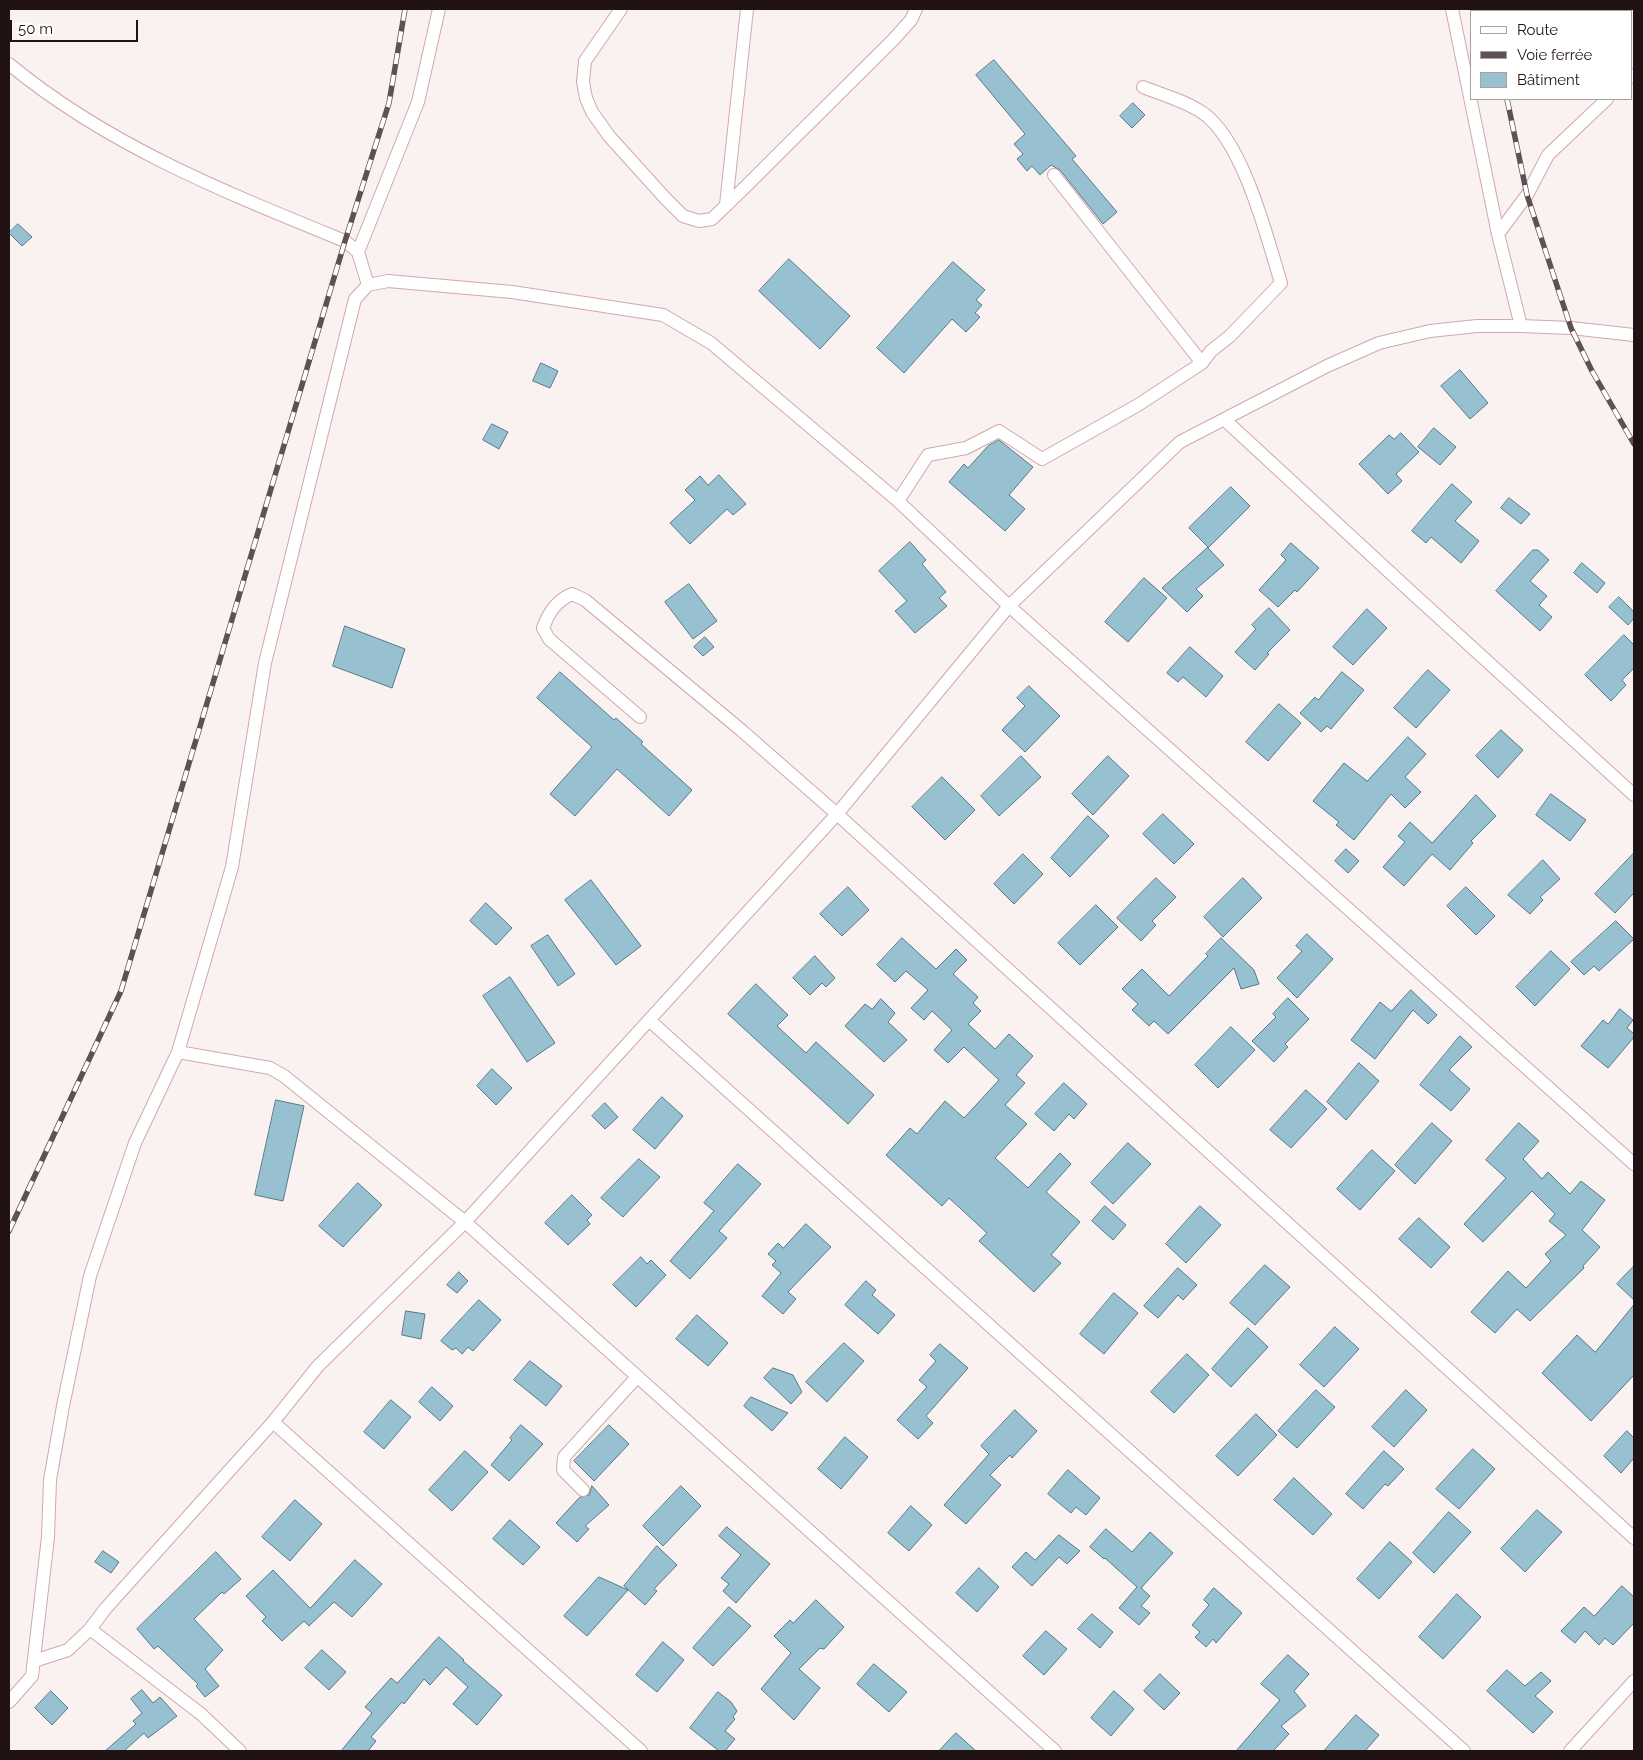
<!DOCTYPE html>
<meta charset="utf-8">
<style>
body{margin:0}
#map{position:relative;width:1643px;height:1760px;overflow:hidden;background:#faf1f1;font-family:Raleway,sans-serif}
canvas{display:block}
.frame{position:absolute;inset:0;border:10px solid #211213;pointer-events:none}
.legend{position:absolute;left:1470px;top:10px;width:162px;height:90px;box-sizing:border-box;background:#fff;border:1px solid #a6a0a1;margin:0;padding:6px 9px;list-style:none;font-size:15px;color:#211213}
.legend li{display:flex;align-items:center;gap:10px;height:25px}
.legend b{width:25px;border:1px solid #a6a0a1}
.scale{position:absolute;left:10px;top:20px;width:128px;height:22px;box-sizing:border-box;border:2px solid #211213;border-top:0;padding-left:6px;font-size:15px;line-height:18px;white-space:nowrap;color:#211213;-webkit-text-stroke:4px #fff;paint-order:stroke}
</style>
<div id="map">
<canvas width="1643" height="1760"></canvas>
<div class="frame"></div>
<ul class="legend">
<li><b style="height:6px;background:#fff"></b>Route</li>
<li><b style="height:6px;background:#5f5152"></b>Voie ferrée</li>
<li><b style="height:14px;background:#97c0d1"></b>Bâtiment</li>
</ul>
<div class="scale">50 m</div>
</div>
<script>
const g = document.querySelector('canvas').getContext('2d');
g.lineJoin = 'round';
function fillPath(path, color) {
  g.fillStyle = color;
  g.fill(path, 'evenodd');
}
function stroke(path, color, width, dash) {
  g.strokeStyle = color;
  g.lineWidth = width;
  g.lineCap = dash ? 'butt' : 'round';
  g.setLineDash(dash || []);
  g.stroke(path);
}
const building = new Path2D(`
 M994 60 1076 156 1072 159 1117 212 1103 224 1060 170 1051 165 1040 175 1032 166 1027 171 1017 159 1023 154 1014 144 1025 134 976 75Z
 M1133 103 1145 115 1132 128 1120 116Z
 M18 224 32 237 22 246 9 233Z
 M789 259 850 316 820 349 759 291Z
 M953 262 985 290 976 300 982 305 975 313 980 317 966 332 952 319 904 373 877 348Z
 M541 363 558 371 550 388 533 381Z
 M1460 370 1488 403 1470 419 1441 386Z
 M492 424 508 432 499 449 483 440Z
 M1434 428 1456 447 1440 465 1418 447Z
 M1401 433 1419 452 1396 474 1402 481 1388 494 1359 464 1389 435 1394 439Z
 M999 440 1033 467 1009 495 1025 509 1005 531 949 482 964 464 968 468 988 446Z
 M719 475 746 504 733 515 727 509 690 544 670 523 695 500 685 490 700 476 708 485Z
 M1452 484 1472 502 1455 521 1479 541 1461 563 1431 537 1426 543 1412 531Z
 M1231 487 1250 506 1208 548 1224 565 1196 589 1203 596 1187 612 1162 588 1208 547 1189 528Z
 M1509 498 1530 514 1521 524 1501 508Z
 M910 542 926 560 922 564 946 592 939 598 947 606 915 633 895 611 907 601 879 571Z
 M1291 543 1319 568 1297 592 1295 590 1278 607 1259 590 1286 560 1281 555Z
 M1533 550H1538L1549 560 1530 581 1547 596 1539 605 1552 617 1540 631 1496 591Z
 M1582 563 1605 583 1597 593 1574 573Z
 M1144 578 1167 598 1128 642 1105 622Z
 M689 584 717 621 693 639 665 602Z
 M1619 597 1634 612V618L1628 625 1609 607Z
 M1269 608 1290 630 1267 653 1269 654 1255 670 1235 652 1256 629 1252 625Z
 M1367 609 1387 628 1353 665 1333 647Z
 M345 626 405 649 392 688 333 666Z
 M1624 635 1634 645V668L1622 680 1626 685 1611 701 1585 675Z
 M705 637 714 647 703 656 694 647Z
 M1190 647 1223 676 1206 697 1183 677 1178 682 1167 673Z
 M1428 670 1450 690 1416 728 1394 708Z
 M560 672 614 720 616 718 643 742 641 744 692 790 669 816 617 769 575 816 550 794 592 747 537 698Z
 M1342 672 1364 690 1331 729 1327 726 1321 732 1300 713 1315 697 1318 700Z
 M1029 686 1060 716 1025 752 1002 730 1025 706 1017 698Z
 M1279 704 1301 723 1268 761 1246 742Z
 M1501 730 1523 750 1498 778 1476 756Z
 M1408 737 1426 754 1405 777 1421 792 1405 808 1391 794 1354 840 1336 825 1339 822 1313 801 1344 763 1367 781Z
 M1021 756 1041 777 999 816 981 796Z
 M1108 756 1129 776 1093 815 1072 794Z
 M942 777 975 810 945 840 912 807Z
 M1551 794 1586 820 1570 841 1536 815Z
 M1476 795 1496 816 1471 841 1473 843 1450 870 1432 854 1404 886 1383 867 1405 842 1398 836 1410 822 1432 843Z
 M1163 814 1194 844 1174 864 1143 834Z
 M1088 816 1109 836 1070 877 1051 858Z
 M1346 849 1359 861 1348 873 1335 861Z
 M1634 853V893L1615 913 1595 894Z
 M1023 854 1043 874 1014 904 994 884Z
 M1543 860 1560 879 1540 897 1543 900 1530 914 1508 895Z
 M1156 878 1176 897 1152 921 1156 925 1141 941 1117 918Z
 M1243 878 1262 898 1223 937 1204 917Z
 M591 880 641 946 616 965 565 900Z
 M848 887 869 910 842 936 820 914Z
 M1466 887 1495 916 1476 935 1447 906Z
 M486 903 512 928 496 945 470 921Z
 M1096 905 1118 927 1080 965 1058 943Z
 M1616 921 1634 939 1599 971 1594 966 1584 975 1571 962Z
 M1307 934 1333 959 1297 998 1277 978 1302 951 1296 946Z
 M548 935 575 974 558 986 531 946Z
 M902 938 936 969 956 949 967 960 953 974 978 997 973 1003 981 1011 968 1024 995 1049 1009 1034 1033 1056 1016 1075 1025 1083 1005 1105 1027 1124 995 1158 1028 1188 1060 1153 1071 1164 1046 1192 1080 1222 1051 1255 1061 1263 1034 1292 979 1241 987 1233 949 1198 942 1206 886 1155 910 1128 917 1134 945 1101 964 1118 999 1080 964 1047 948 1063 934 1050 952 1030 932 1011 924 1020 911 1008 928 990 906 971 895 982 877 965Z
 M1221 938 1254 970 1259 984 1241 989 1234 968 1168 1034 1154 1021 1149 1026 1132 1010 1138 1004 1122 989 1142 969 1169 996 1208 956 1206 954Z
 M1551 951 1570 969 1535 1006 1516 987Z
 M815 956 835 978 826 987 822 983 810 995 793 978Z
 M510 977 555 1043 527 1062 483 996Z
 M756 984 788 1015 777 1026 806 1053 816 1042 874 1095 848 1124 728 1014Z
 M1411 990 1437 1015 1428 1024 1413 1010 1375 1059 1351 1040 1380 1002 1391 1011Z
 M1288 998 1309 1019 1285 1044 1288 1047 1274 1062 1252 1041 1276 1017 1273 1014Z
 M881 999 895 1013 888 1022 907 1040 884 1062 845 1026 865 1004 872 1009Z
 M1620 1009 1633 1020 1627 1028 1634 1034V1037L1608 1068 1581 1046 1603 1020 1608 1024Z
 M1231 1027 1255 1050 1218 1088 1195 1065Z
 M1460 1036 1472 1047 1449 1070 1470 1089 1451 1111 1420 1085Z
 M1359 1063 1379 1081 1346 1120 1327 1102Z
 M492 1069 512 1088 496 1105 477 1086Z
 M1064 1083 1087 1104 1074 1119 1069 1114 1054 1131 1035 1114Z
 M1306 1090 1327 1109 1291 1148 1270 1130Z
 M662 1097 683 1116 655 1149 633 1130Z
 M276 1100 304 1106 283 1201 255 1195Z
 M605 1103 618 1117 605 1129 592 1116Z
 M1432 1123 1452 1141 1415 1184 1395 1165Z
 M1519 1123 1539 1141 1523 1159 1542 1179 1548 1172 1570 1194 1581 1181 1605 1200 1582 1230 1600 1247 1583 1266 1584 1268 1530 1321 1517 1309 1495 1333 1471 1312 1508 1271 1526 1288 1551 1261 1545 1254 1566 1235 1549 1221 1555 1214 1532 1191 1483 1242 1464 1224 1506 1178 1486 1160Z
 M1128 1143 1151 1164 1113 1204 1091 1183Z
 M1372 1150 1395 1171 1360 1210 1337 1189Z
 M639 1159 660 1177 623 1217 601 1198Z
 M738 1164 761 1184 719 1231 727 1238 690 1279 670 1261 714 1211 704 1203Z
 M358 1183 382 1205 343 1247 319 1226Z
 M572 1195 592 1215 587 1220 590 1224 568 1245 545 1223Z
 M1105 1206 1126 1225 1113 1240 1092 1221Z
 M1200 1206 1221 1225 1186 1263 1166 1244Z
 M1419 1218 1450 1247 1431 1268 1399 1239Z
 M806 1224 831 1247 788 1292 796 1299 783 1314 762 1296 781 1273 772 1265 776 1261 768 1254 778 1243 783 1248Z
 M641 1257 647 1264 651 1260 666 1275 636 1307 613 1285Z
 M1265 1265 1290 1287 1255 1325 1230 1303Z
 M1634 1266V1300L1617 1284Z
 M1178 1268 1197 1285 1183 1300 1178 1295 1158 1318 1144 1306Z
 M459 1272 468 1281 457 1293 447 1285Z
 M866 1281 876 1290 872 1295 895 1315 878 1334 845 1305Z
 M1114 1293 1138 1313 1104 1354 1080 1334Z
 M479 1300 501 1320 473 1351 468 1347 462 1354 456 1348 452 1350 441 1341Z
 M1634 1305V1375L1591 1421 1542 1373 1577 1335 1595 1352Z
 M406 1311 425 1314 421 1339 402 1335Z
 M697 1315 728 1343 708 1366 676 1339Z
 M1335 1327 1359 1349 1324 1387 1300 1365Z
 M1248 1328 1268 1347 1231 1387 1212 1369Z
 M844 1343 864 1361 827 1402 806 1382Z
 M940 1344 968 1368 926 1416 933 1423 918 1439 897 1420 927 1387 919 1380 936 1361 930 1355Z
 M1187 1354 1209 1375 1174 1413 1151 1392Z
 M530 1361 562 1386 546 1406 514 1380Z
 M773 1368 793 1375 802 1392 791 1404 764 1378Z
 M432 1387 453 1406 440 1421 419 1402Z
 M1316 1390 1335 1407 1297 1448 1278 1431Z
 M1406 1390 1427 1410 1394 1447 1372 1427Z
 M751 1397 788 1413 772 1431 744 1406Z
 M391 1400 411 1417 384 1449 364 1432Z
 M1015 1410 1037 1431 1012 1458 1010 1455 990 1475 1001 1485 966 1524 944 1505 989 1454 981 1446Z
 M1256 1414 1277 1435 1238 1476 1216 1456Z
 M521 1425 543 1444 509 1481 491 1465 512 1440 510 1438Z
 M609 1425 629 1444 594 1481 574 1461Z
 M1627 1431 1634 1438V1458L1621 1473 1604 1456Z
 M845 1437 868 1457 841 1489 818 1469Z
 M1473 1449 1495 1469 1459 1509 1436 1489Z
 M465 1451 488 1472 452 1511 429 1490Z
 M1384 1451 1404 1469 1388 1486 1385 1484 1363 1509 1346 1494Z
 M1068 1470 1100 1498 1086 1515 1076 1507 1071 1513 1048 1494Z
 M1294 1478 1332 1514 1313 1535 1274 1500Z
 M592 1486 609 1505 585 1526 589 1529 577 1542 556 1523 580 1497 589 1495Z
 M681 1486 701 1506 663 1546 643 1526Z
 M295 1500 322 1524 290 1561 262 1537Z
 M911 1506 932 1525 909 1551 888 1533Z
 M1537 1510 1562 1532 1525 1572 1501 1549Z
 M1449 1512 1471 1532 1434 1573 1413 1553Z
 M510 1520 540 1547 523 1565 493 1539Z
 M727 1527 770 1564 736 1603 723 1591 729 1584 721 1578 741 1555 719 1536Z
 M1106 1529 1132 1552 1150 1532 1173 1553 1141 1588 1150 1596 1141 1606 1150 1613 1139 1625 1119 1608 1137 1587 1105 1558 1104 1559 1090 1547Z
 M1059 1535 1080 1551 1067 1564 1059 1557 1032 1586 1012 1567 1026 1552 1035 1560Z
 M1390 1542 1412 1562 1379 1599 1357 1579Z
 M657 1546 677 1565 654 1589 657 1591 645 1605 624 1586Z
 M103 1551 119 1562 111 1573 95 1562Z
 M216 1552 241 1579 224 1594 222 1592 194 1619 223 1650 205 1669 219 1686 205 1697 196 1686 198 1684 158 1646 154 1649 137 1629Z
 M355 1560 382 1584 352 1617 334 1602 309 1626 304 1621 282 1641 262 1621 266 1617 246 1596 273 1570 310 1608Z
 M979 1568 999 1587 977 1612 956 1593Z
 M599 1577 628 1590 587 1636 564 1616Z
 M1622 1586 1634 1597V1623L1613 1645 1605 1638 1599 1645 1585 1631 1575 1643 1561 1631 1584 1607 1594 1616Z
 M1214 1588 1242 1613 1216 1643 1213 1639 1206 1647 1195 1637 1200 1632 1192 1625 1209 1605 1204 1600Z
 M1457 1594 1481 1617 1443 1659 1419 1637Z
 M816 1600 844 1627 824 1649 820 1648 799 1669 820 1688 794 1720 761 1689 791 1653 774 1636 790 1620 793 1623Z
 M729 1607 751 1626 713 1666 693 1648Z
 M1092 1614 1113 1632 1100 1648 1078 1629Z
 M1046 1631 1067 1649 1044 1675 1023 1656Z
 M439 1637 464 1660 463 1661 502 1695 477 1725 453 1704 468 1687 446 1667 430 1685 424 1679 404 1704 402 1702 371 1737 376 1741 368 1751H341L372 1713 365 1707 391 1678 397 1683Z
 M663 1642 684 1660 657 1692 636 1675Z
 M322 1650 346 1672 329 1690 305 1668Z
 M1288 1655 1309 1674 1294 1691 1306 1706 1281 1726 1289 1734 1273 1751H1236L1280 1700 1261 1684Z
 M874 1664 907 1692 889 1712 857 1684Z
 M1507 1670 1525 1686 1541 1672 1551 1681 1535 1696 1553 1712 1533 1733 1487 1691Z
 M1160 1674 1180 1693 1164 1710 1144 1691Z
 M142 1690 153 1703 160 1697 177 1716 148 1738 144 1733 124 1751H105L136 1724 133 1721 142 1713 131 1699Z
 M51 1691 68 1708 52 1725 35 1708Z
 M1114 1691 1134 1709 1111 1736 1091 1718Z
 M718 1692 731 1702 737 1711 733 1717 735 1719 725 1731 735 1739 725 1751H719L690 1728Z
 M1356 1715 1379 1735 1365 1751H1324Z
 M956 1733 976 1751H939Z`);
fillPath(building, '#97c0d1');
stroke(building, '#537a8a', 1);
const minor = new Path2D(`
 M621 9 585 61 583 82 586 98 592 112 609 136 665 198 683 216 699 221 712 219 739 193 893 40 911 20 916 9
 M1452 9 1498 234 1521 326
 M9 64C108 146 227 193 345 241L358 252 368 285
 M1632 77 1634 75
 M1054 175 1202 363
 M726 205 747 9
 M1498 234 1527 195 1548 155 1607 99
 M358 252 418 102 439 9
 M1225 420 1410 591 1634 795
 M898 501 928 455 966 448 999 431 1042 459 1138 405 1202 363 1211 351 1230 336 1281 283C1267 237 1243 141 1203 113 1186 101 1163 95 1143 87
 M640 717 549 639 543 628C549 612 556 601 572 594L585 600 741 730 837 814 1634 1538
 M649 1020 1464 1751
 M178 1052 270 1068 284 1076 465 1222 1055 1751
 M273 1422 641 1751
 M583 1490 563 1470 564 1457 636 1378
 M90 1629 201 1714 240 1751
 M34 1661 68 1650 90 1629 106 1608 273 1422 318 1366 465 1222 837 814 1009 606 1180 442 1327 366 1379 343 1430 331 1477 326H1521L1571 328 1634 335
 M9 1702 32 1676 48 1537 50 1480 63 1406 90 1276 135 1143 178 1052 232 867 265 663 355 299 368 285 388 281 512 292 663 315 711 343 898 501 1009 606 1634 1164
 M1570 1751 1634 1681`);
stroke(minor, '#d2a8a9', 14);
stroke(minor, '#fff', 12);
const rail = new Path2D(`
 M1489 9V11
 M1507 99 1527 195 1571 328 1592 371 1634 444
 M9 1231 121 991 345 241 389 103 405 9`);
stroke(rail, '#5f5152', 5.5);
stroke(rail, '#fff', 4, [11]);
</script>
